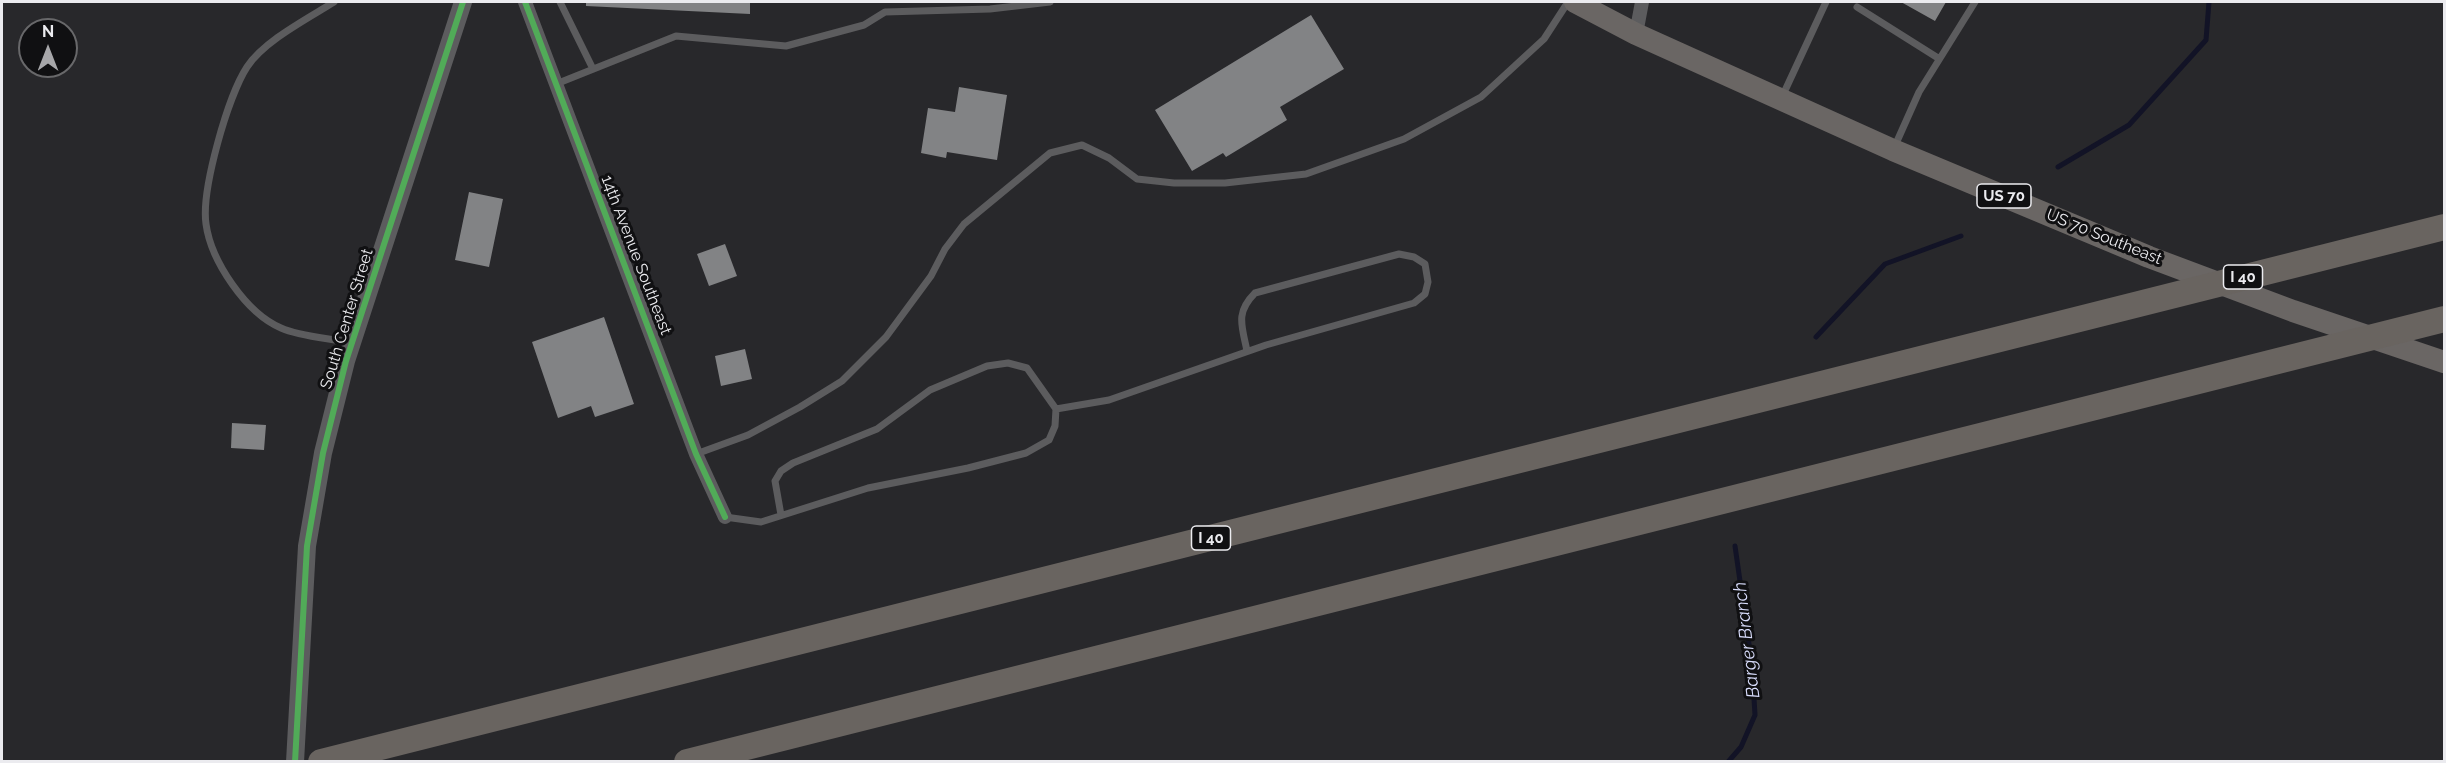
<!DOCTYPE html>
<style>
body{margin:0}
#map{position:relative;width:2446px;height:763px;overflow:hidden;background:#28282b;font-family:Raleway,sans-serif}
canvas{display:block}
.frame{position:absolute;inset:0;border:3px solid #ebebef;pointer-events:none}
.north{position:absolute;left:18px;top:18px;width:60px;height:60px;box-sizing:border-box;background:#101012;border:2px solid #68686a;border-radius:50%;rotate:0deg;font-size:16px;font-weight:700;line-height:24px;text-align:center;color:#ebebef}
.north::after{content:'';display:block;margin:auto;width:21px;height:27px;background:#a7a7aa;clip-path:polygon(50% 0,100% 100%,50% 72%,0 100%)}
</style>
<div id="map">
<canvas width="2446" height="763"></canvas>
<div class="frame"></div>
<div class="north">N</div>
</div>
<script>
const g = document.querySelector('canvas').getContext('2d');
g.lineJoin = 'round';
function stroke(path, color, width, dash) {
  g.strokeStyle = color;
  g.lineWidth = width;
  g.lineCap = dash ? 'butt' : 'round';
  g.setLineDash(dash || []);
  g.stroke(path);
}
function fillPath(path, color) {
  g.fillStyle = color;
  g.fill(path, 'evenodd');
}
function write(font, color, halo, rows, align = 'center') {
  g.font = font + ' Raleway,sans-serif';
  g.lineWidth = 6;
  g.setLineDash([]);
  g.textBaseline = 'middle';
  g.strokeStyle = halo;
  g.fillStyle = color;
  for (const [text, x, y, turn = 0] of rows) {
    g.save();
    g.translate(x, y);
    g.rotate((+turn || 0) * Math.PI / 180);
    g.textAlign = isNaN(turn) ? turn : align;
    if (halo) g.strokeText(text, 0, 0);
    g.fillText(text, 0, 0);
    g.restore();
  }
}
stroke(new Path2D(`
 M2058 167 2129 125 2206 40 2209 2
 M1816 337 1885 264 1961 236
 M1728 762 1741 747 1755 715 1752 665 1735 546`), '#121326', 5);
fillPath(new Path2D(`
 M586 2H750V14L586 6Z
 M1901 2H1946L1935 21Z
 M1311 15 1344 69 1280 107 1287 120 1226 157 1223 153 1192 171 1155 110Z
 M959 87 1007 95 997 160 947 152 946 158 921 153 928 108 955 112Z
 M469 192 503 199 489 267 455 260Z
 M725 244 737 276 709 286 697 254Z
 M604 317 634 404 595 417 591 406 558 418 532 342Z
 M745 349 752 379 721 386 715 356Z
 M232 423 266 425 264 450 231 448Z`), '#828385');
stroke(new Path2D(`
 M334 2C307 19 264 41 247 67 228 96 201 190 206 224 211 261 246 313 281 328 301 337 330 338 352 343
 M560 2 593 69
 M1857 7 1938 58
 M556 84 676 36 786 46 864 25 885 12 990 9 1050 2
 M1782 97 1826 2
 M1894 148 1919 92 1975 2
 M1056 409 1109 400 1266 345 1414 303 1425 294 1428 282 1425 264 1414 257 1399 254 1255 293C1235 313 1242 326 1247 351
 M696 454 748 435 800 407 842 381 886 337 931 276 945 249 964 224 1050 153 1082 145 1109 158 1137 179 1174 183H1225L1306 174 1404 139 1481 97 1544 39 1568 2
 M725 517 761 522 868 488 968 468 1026 453 1049 440 1055 426 1056 409 1027 368 1008 363 987 366 930 390 877 429 793 463 781 471 775 481 781 515`), '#5c5c5e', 7);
stroke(new Path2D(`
 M525 2 696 454 725 517
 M1636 34 1642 2`), '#5c5c5e', 14);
stroke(new Path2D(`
 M295 762 307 546 323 453 346 361 463 2`), '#5c5c5e', 18);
stroke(new Path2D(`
 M1575 2 1636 34 1893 150 2149 257 2293 311 2444 362`), '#6a6664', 22);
stroke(new Path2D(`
 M321 762 2444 227
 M687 762 2444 319`), '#696460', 26);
stroke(new Path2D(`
 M525 2 696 454 725 517
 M295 762 307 546 323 453 346 361 463 2`), '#51ab58', 6);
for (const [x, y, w] of [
 [2004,196,54],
 [2243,277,39],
 [1211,538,39]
]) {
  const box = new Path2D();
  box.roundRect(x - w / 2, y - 12, w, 24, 4.5);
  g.fillStyle = '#101012';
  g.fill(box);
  stroke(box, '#ebebef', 1.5);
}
write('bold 15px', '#ebebef', null, [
 ["US 70",2004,196],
 ["I 40",2243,277],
 ["I 40",1211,538]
]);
write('16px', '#ebebef', '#101012', [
 ["US 70 Southeast",2104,237,22],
 ["14th Avenue Southeast",636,255,69],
 ["South Center Street",347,319,-73]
]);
write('italic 18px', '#d9ddfc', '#101012', [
 ["Barger Branch",1747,640,-97]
]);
</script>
